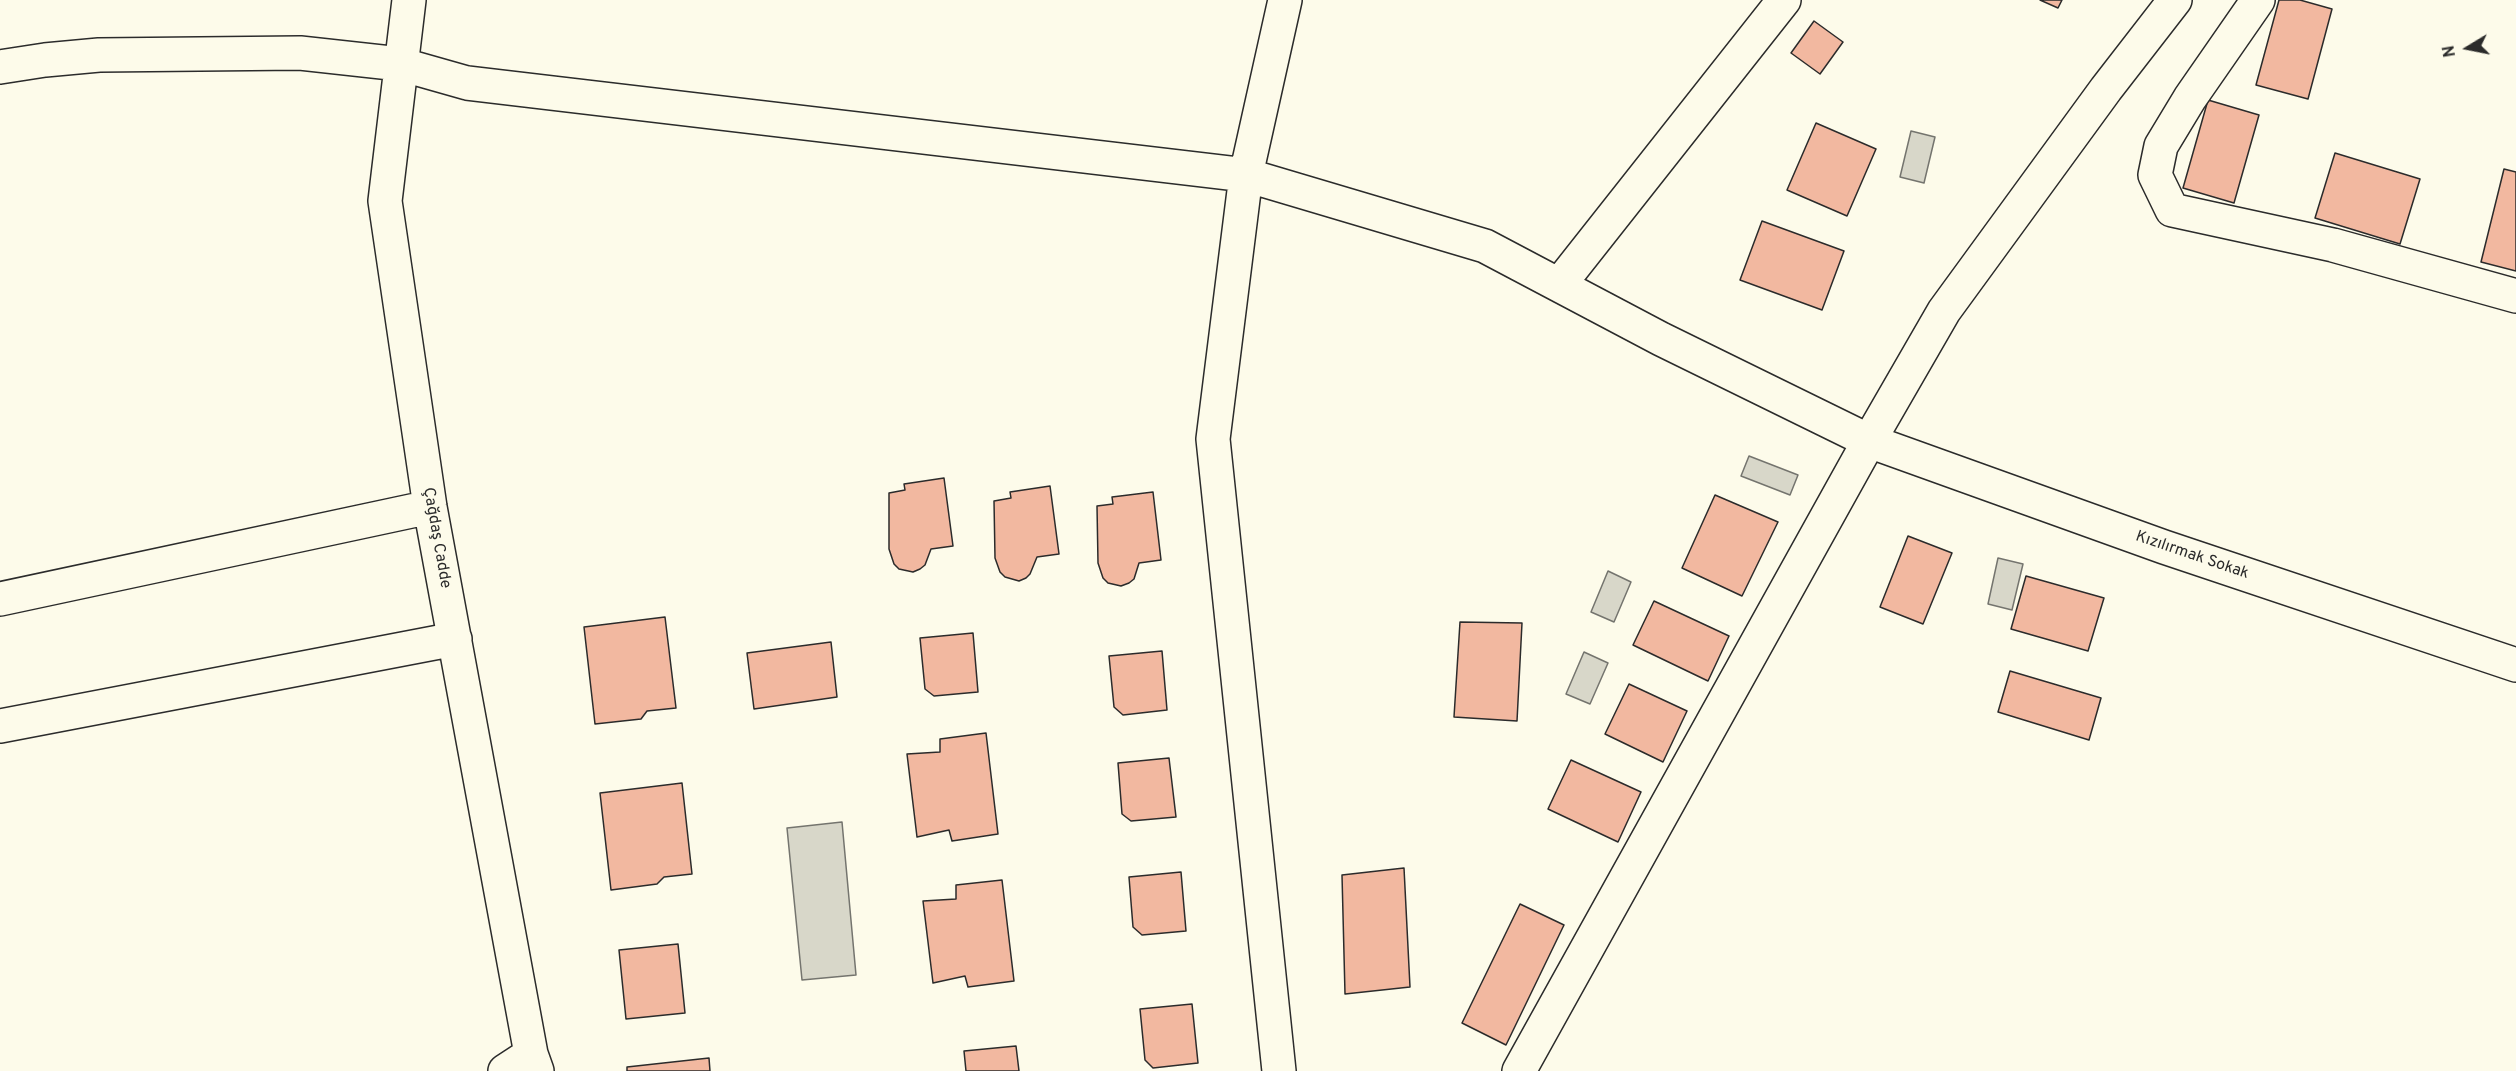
<!DOCTYPE html>
<meta charset="utf-8">
<style>
body{margin:0}
#map{position:relative;width:2516px;height:1071px;overflow:hidden;background:#fdfbea;font-family:Overpass,sans-serif}
canvas{display:block}
.north{position:absolute;left:2438px;top:18px;width:60px;height:60px;-webkit-text-stroke:4px #fdfbea;paint-order:stroke;rotate:260deg;font-size:16px;font-weight:700;line-height:24px;text-align:center;color:#2b2b2b}
.north::after{content:'';display:block;margin:auto;width:21px;height:27px;background:#2b2b2b;clip-path:polygon(50% 0,100% 100%,50% 72%,0 100%)}
</style>
<div id="map">
<canvas width="2516" height="1071"></canvas>
<div class="north">N</div>
</div>
<script>
const g = document.querySelector('canvas').getContext('2d');
g.lineJoin = 'round';
function fillPath(path, color) {
  g.fillStyle = color;
  g.fill(path, 'evenodd');
}
function stroke(path, color, width, dash) {
  g.strokeStyle = color;
  g.lineWidth = width;
  g.lineCap = dash ? 'butt' : 'round';
  g.setLineDash(dash || []);
  g.stroke(path);
}
function write(font, color, halo, rows, align = 'center') {
  g.font = font + ' Overpass,sans-serif';
  g.lineWidth = 4.5;
  g.setLineDash([]);
  g.textBaseline = 'middle';
  g.strokeStyle = halo;
  g.fillStyle = color;
  for (const [text, x, y, turn = 0] of rows) {
    g.save();
    g.translate(x, y);
    g.rotate((+turn || 0) * Math.PI / 180);
    g.textAlign = isNaN(turn) ? turn : align;
    if (halo) g.strokeText(text, 0, 0);
    g.fillText(text, 0, 0);
    g.restore();
  }
}
const water = new Path2D(`
 M1911 131 1935 137 1924 183 1900 177Z
 M1749 456 1798 475 1790 495 1741 476Z
 M1998 558 2023 564 2012 610 1988 604Z
 M1608 571 1631 582 1614 622 1591 612Z
 M1584 652 1608 663 1590 704 1566 694Z
 M842 822 856 975 802 980 787 828Z`);
fillPath(water, '#d8d7c9');
stroke(water, '#74746e', 1.5);
const building = new Path2D(`
 M2040 0H2062L2058 8Z
 M2279 0H2300L2332 9 2308 99 2256 85Z
 M1814 21 1843 42 1820 74 1791 53Z
 M2208 100 2259 115 2234 203 2183 188Z
 M1816 123 1876 149 1847 216 1787 190Z
 M2335 153 2420 179 2400 244 2315 218Z
 M2504 169 2516 172V271L2481 262Z
 M1762 221 1844 251 1822 310 1740 280Z
 M944 478 953 546 931 549 925 565 920 569 913 572 899 569 894 564 889 549V493L905 490 904 484Z
 M1050 486 1059 554 1037 557 1030 574 1026 578 1019 581 1005 577 1000 572 995 558 994 501 1011 498 1010 492Z
 M1153 492 1161 560 1139 563 1134 579 1129 583 1121 586 1108 583 1103 578 1098 563 1097 506 1113 504 1112 497Z
 M1715 495 1778 522 1742 596 1682 568Z
 M1908 536 1952 553 1923 624 1880 607Z
 M2026 576 2104 598 2088 651 2011 629Z
 M1654 601 1729 636 1708 681 1633 645Z
 M665 617 676 708 647 711 641 719 595 724 584 627Z
 M1460 622 1522 623 1517 721 1454 717Z
 M973 633 978 692 934 696 925 689 920 638Z
 M831 642 837 697 754 709 747 653Z
 M1162 651 1167 710 1123 715 1114 707 1109 656Z
 M2010 671 2101 698 2089 740 1998 712Z
 M1629 684 1687 711 1663 762 1605 734Z
 M986 733 998 834 952 841 949 830 917 837 907 754 940 752V739Z
 M1169 758 1176 817 1131 821 1122 814 1118 763Z
 M1571 760 1641 792 1618 842 1548 809Z
 M682 783 692 874 664 877 657 884 611 890 600 793Z
 M1404 868 1410 987 1345 994 1342 875Z
 M1181 872 1186 931 1142 935 1133 927 1129 877Z
 M1002 880 1014 981 968 987 965 976 933 983 923 901 956 899V885Z
 M1520 904 1564 925 1506 1045 1462 1023Z
 M678 944 685 1013 626 1019 619 950Z
 M1192 1004 1198 1063 1153 1068 1145 1060 1140 1009Z
 M1016 1046 1019 1071H966L964 1051Z
 M709 1058 710 1071H627V1067Z`);
fillPath(building, '#f2b8a0');
stroke(building, '#2b2b2b', 1.5);
const street = new Path2D(`
 M409 0 385 201 430 507 531 1054 537 1071
 M2258 0 2190 98 2161 146 2155 175 2172 210 2333 245 2516 296
 M0 67 45 60 99 55 300 53 400 64 467 83 1246 175 1485 246 1661 339 1869 441 2164 547 2516 665
 M1559 285 1784 0
 M0 599 430 507
 M0 726 455 639
 M505 1071 531 1054
 M1279 1071 1213 439 1246 175 1285 0
 M1519 1071 1869 441 1944 311 2106 89 2175 0`);
stroke(street, '#2b2b2b', 36);
stroke(street, '#fdfbea', 33);
write('16px', '#2b2b2b', '#fdfbea', [
 ["Çağdaş Cadde",436,538,80],
 ["Kızılırmak Sokak",2192,556,19]
]);
</script>
